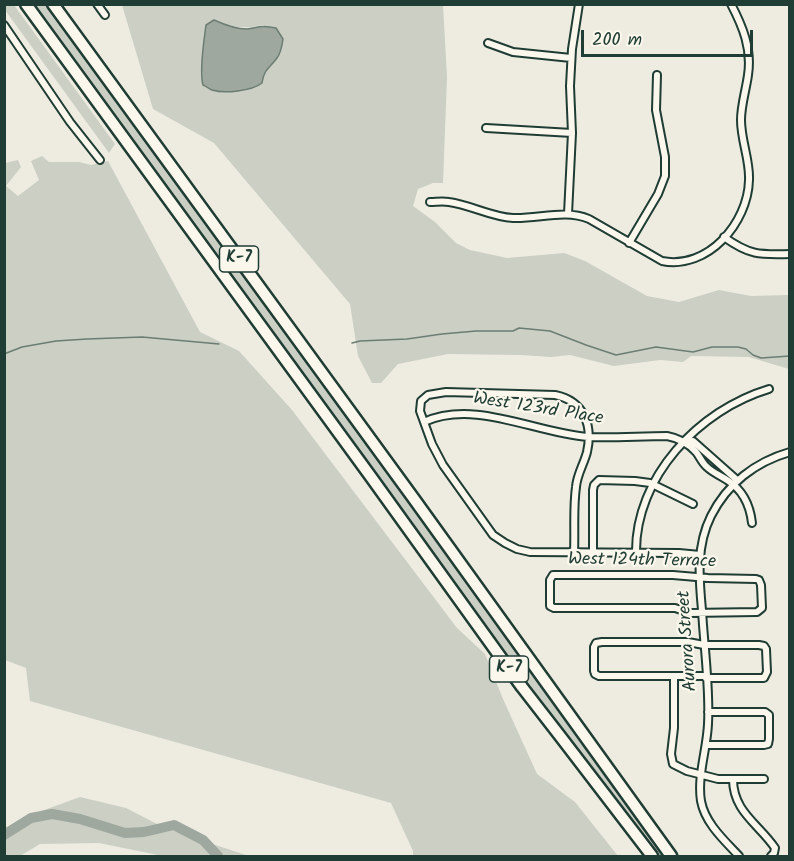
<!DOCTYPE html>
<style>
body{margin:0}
#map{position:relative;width:794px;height:861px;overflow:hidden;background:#eeece1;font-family:Kalam,sans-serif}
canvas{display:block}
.frame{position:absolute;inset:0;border:6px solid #1f3d34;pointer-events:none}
.scale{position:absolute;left:581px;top:30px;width:172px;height:27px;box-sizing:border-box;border:3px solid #1f3d34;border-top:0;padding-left:8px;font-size:18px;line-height:21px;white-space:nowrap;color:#1f3d34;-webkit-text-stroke:4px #fbf7ec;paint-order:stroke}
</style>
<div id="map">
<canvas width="794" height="861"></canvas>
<div class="frame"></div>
<div class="scale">200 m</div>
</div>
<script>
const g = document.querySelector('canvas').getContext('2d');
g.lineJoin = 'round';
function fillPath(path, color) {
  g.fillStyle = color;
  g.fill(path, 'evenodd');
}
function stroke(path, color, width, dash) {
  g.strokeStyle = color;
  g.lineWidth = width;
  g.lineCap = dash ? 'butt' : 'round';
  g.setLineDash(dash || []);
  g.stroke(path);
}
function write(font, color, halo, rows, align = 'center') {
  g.font = font + ' Kalam,sans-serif';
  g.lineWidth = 4.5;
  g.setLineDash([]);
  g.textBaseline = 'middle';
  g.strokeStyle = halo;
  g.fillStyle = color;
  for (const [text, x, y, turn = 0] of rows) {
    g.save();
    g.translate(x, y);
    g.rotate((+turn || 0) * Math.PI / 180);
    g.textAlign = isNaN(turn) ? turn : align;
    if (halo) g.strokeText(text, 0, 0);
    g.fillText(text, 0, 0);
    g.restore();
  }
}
fillPath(new Path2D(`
 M5 4 14 5 115 144 109 153 5 10Z
 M33 5H46L529 667 664 856H658L556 722Z
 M122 5H443L447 77 443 183H433L418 189 413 206 435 222 456 243 470 250 507 258 564 253 585 261 647 296 679 302 719 290 751 296 789 295V369L749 357 691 356 683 362 660 360 614 366 570 355 551 357 521 355 448 354 398 364 381 383H372L358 356 350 304 214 143 153 109ZM214 20C234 28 243 29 264 25L276 59 263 74 262 83C254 90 223 94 213 90 210 89 205 83 202 80L203 52 206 24Z
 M42 156 49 162H79L91 165 108 161 200 332 239 351 292 410 457 628 485 654 503 699 537 774 575 802 618 856H413V851L391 803 30 701 26 668 5 660V163L18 160 21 167 6 186 18 196 39 180 31 161Z
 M80 797 126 808 159 825 175 829 203 841 249 856H163L99 843 40 844 20 856H5V828L25 817Z`), '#cbcfc4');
const water = new Path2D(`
 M214 20C225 25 235 29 247 29 260 27 262 25 276 28L283 39C282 46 281 53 277 58 269 69 264 69 262 83 252 91 224 94 212 90 209 89 206 86 203 85 199 70 204 41 206 25Z`);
fillPath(water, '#9fa89f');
stroke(water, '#6c7d74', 1.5);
stroke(new Path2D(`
 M352 343 360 341 407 339 442 334 476 331H513L519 328 550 331 586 345 616 355 656 347 693 352 712 347H738L746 349 753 355 761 358 790 356
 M4 354 22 347 56 341 87 339 142 337 219 344`), '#6c7d74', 1.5);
stroke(new Path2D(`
 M4 835 31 818 52 814 80 819 125 833 144 832 174 825 203 840 218 856`), '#9fa89f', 10);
const street = new Path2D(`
 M97 4 105 15
 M4 25 70 122 100 160
 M488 43 513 52 571 58
 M486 128 572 133
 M430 202C436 202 443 201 449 202 471 205 491 217 513 218 539 219 565 209 589 219L662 261C708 270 748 223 749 180 750 160 741 141 741 120 741 105 746 90 748 75 752 49 743 27 731 4
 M568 214 572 133 570 86 572 49 579 4
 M724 237C749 255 759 255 790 254
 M629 243 658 194 665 176V157L656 110 657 75
 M424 422C475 399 535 433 588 437 614 438 641 436 667 436 678 438 688 443 696 452 700 457 702 463 707 467 713 473 720 475 727 480 743 490 750 505 752 523
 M684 441H693L737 480
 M574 552C575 531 573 508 576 487 577 474 584 464 587 452 593 425 584 401 555 395L446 392 428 395 421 401 420 411 432 444 443 465 493 535 505 543 517 549 530 552 679 553 700 555
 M593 552V490L594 485 599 480 635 481 650 483 693 504
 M636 553C635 477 699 410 769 389
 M553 575H673L708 578 756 579 759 580 761 585 762 608 757 612 690 613 675 608H554L550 606V580Z
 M674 676V728L671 754 673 764 687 771 718 779H764
 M706 676H599L595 674 594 671V647L596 643 602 642H688L704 645H759L764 646 766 649 767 672 764 678H706
 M706 745H764L768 744 769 739V715L765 712H708
 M733 779C733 812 759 824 775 848L774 853 771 856
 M739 856C724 840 705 823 701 801 697 776 707 749 708 724 710 687 704 647 702 610 699 578 696 546 711 516 727 484 755 462 790 452`);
const highway = new Path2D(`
 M26 4 371 477 522 687 560 736 652 856
 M53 4 414 499 671 856`);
stroke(street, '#1f3d34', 10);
stroke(highway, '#1f3d34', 15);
stroke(street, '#fbf7ec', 6);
stroke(highway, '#fbf7ec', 10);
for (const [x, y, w] of [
 [239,259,39],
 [509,669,39]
]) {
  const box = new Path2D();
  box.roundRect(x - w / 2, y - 13, w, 26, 4.5);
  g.fillStyle = '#fbf7ec';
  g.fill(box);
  stroke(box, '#1f3d34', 1.5);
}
write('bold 16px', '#1f3d34', null, [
 ["K-7",239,259],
 ["K-7",509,669]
]);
write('18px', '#1f3d34', '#fbf7ec', [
 ["West 123rd Place",538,410,9],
 ["West 124th Terrace",642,562,1],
 ["Aurora Street",689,641,-94]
]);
</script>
